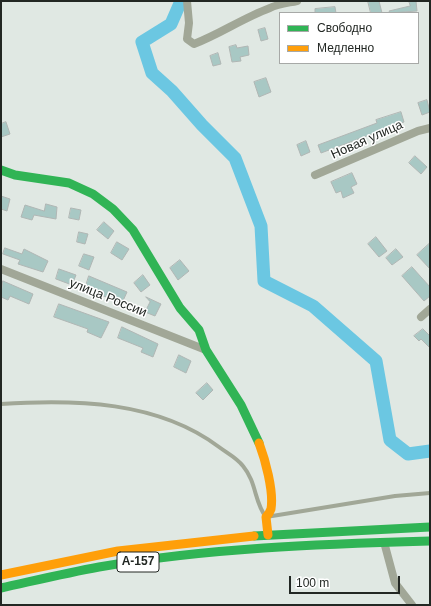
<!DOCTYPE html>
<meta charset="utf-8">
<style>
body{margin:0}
#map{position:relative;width:431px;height:606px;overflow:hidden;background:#e0e8e3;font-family:Arial,sans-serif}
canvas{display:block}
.frame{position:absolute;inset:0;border:2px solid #222723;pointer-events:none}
.legend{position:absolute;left:279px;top:12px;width:140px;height:52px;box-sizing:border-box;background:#fff;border:1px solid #a7a9a7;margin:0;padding:5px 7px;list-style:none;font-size:12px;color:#222723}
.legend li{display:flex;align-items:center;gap:8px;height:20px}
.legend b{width:20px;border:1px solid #a7a9a7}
.scale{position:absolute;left:289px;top:576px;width:111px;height:18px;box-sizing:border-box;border:2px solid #222723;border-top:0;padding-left:5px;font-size:12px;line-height:14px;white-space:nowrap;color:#222723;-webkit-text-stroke:3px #fff;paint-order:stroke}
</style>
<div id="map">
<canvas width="431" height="606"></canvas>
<div class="frame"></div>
<ul class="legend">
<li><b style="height:5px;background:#30b455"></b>Свободно</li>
<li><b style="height:5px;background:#ff9f0a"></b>Медленно</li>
</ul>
<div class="scale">100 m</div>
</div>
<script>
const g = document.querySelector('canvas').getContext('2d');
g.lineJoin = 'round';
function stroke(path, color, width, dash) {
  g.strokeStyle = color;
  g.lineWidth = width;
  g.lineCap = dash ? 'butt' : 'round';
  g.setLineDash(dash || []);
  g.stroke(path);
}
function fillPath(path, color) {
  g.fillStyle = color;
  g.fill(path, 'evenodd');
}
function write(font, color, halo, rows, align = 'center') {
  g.font = font + ' Arial,sans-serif';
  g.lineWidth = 3;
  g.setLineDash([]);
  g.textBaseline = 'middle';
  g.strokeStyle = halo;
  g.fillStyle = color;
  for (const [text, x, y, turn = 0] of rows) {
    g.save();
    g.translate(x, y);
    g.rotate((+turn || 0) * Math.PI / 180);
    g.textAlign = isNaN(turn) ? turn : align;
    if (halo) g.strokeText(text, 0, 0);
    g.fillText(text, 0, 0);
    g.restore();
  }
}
stroke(new Path2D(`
 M181 1 171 24 142 42 152 73 172 91 202 125 235 158 261 226 264 281 313 306 376 361 390 440 408 454 430 451`), '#6bc7e2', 13);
const building = new Path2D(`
 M368 1H379L382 13H371Z
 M409 1H416L417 11 390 13 389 11 410 6Z
 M335 7 336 13H315V9Z
 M265 28 268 39 261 41 258 30Z
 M236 45 237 48 248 46 249 55 240 57 241 61 232 62 229 47Z
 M218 53 221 64 213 66 210 56Z
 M266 78 271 92 259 97 254 82Z
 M427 100 430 112 422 115 418 103Z
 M401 112 404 122 321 153 318 145 377 123 376 120Z
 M6 122 10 134 1 137V124Z
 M306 141 310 152 301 156 297 145Z
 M415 156 427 167 421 174 409 163Z
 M352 173 357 184 351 187 354 193 343 198 341 191 336 193 331 182Z
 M1 196 10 199 7 211 1 209Z
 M46 204 57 207 56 219 34 215 32 220 21 217 25 205 44 211Z
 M71 208 81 210 79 220 69 218Z
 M104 222 114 231 108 239 97 230Z
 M79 232 88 234 85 244 77 242Z
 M376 237 387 251 379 257 368 244Z
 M117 242 129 249 122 260 111 253Z
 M430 243V269L417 255Z
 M5 248 22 254 24 249 48 261 43 272 18 264 20 260 3 254Z
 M396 249 403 257 392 265 386 258Z
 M84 254 94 257 89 270 79 266Z
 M180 260 189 271 178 280 170 268Z
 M412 267 430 287V296L424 301 402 276Z
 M59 269 76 275 72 285 56 279Z
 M143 275 150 285 141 292 134 283Z
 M89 276 127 292 122 303 85 289Z
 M3 281 33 294 29 304 10 296 8 300 1 297Z
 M146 297 161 304 155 316 145 312 150 302Z
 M59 304 109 322 101 338 87 332 88 329 54 317Z
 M122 327 158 344 153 357 141 352 143 348 118 338Z
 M423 329 430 336V348L421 339 419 341 414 336Z
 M179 355 191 361 186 373 174 367Z
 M207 383 213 390 203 400 196 393Z`);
fillPath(building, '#a8c8c4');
stroke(building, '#b0b6b4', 1);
stroke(new Path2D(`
 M1 404C75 399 158 401 219 447 227 453 237 458 243 466 257 483 254 502 266 517L395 496 430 493`), '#a1a797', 4);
stroke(new Path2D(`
 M187 1 189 23 187 39 194 44C220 34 243 18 270 8 278 4 288 3 297 1
 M315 175 418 131 430 128
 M1 269 206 350
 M421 317 430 309
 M384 542 395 583 412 605`), '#a1a797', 8);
stroke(new Path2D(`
 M1 170 15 175 69 183 93 194 113 209 133 230 180 308 199 330 206 350 241 405 259 443
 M254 536 430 527
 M1 588C33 581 66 573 99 567 208 548 319 544 430 541`), '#30b455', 9);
stroke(new Path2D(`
 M259 443C265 459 274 491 271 509 270 512 268 515 266 517L268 535
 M1 575 118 551 254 536`), '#ff9f0a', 9);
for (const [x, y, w] of [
 [138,562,42]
]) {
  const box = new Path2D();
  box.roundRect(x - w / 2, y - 10, w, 20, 3);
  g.fillStyle = '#fff';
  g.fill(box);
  stroke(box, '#222723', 1);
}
write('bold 12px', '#222723', null, [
 ["А-157",138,562]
]);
write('13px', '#222723', '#fff', [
 ["Новая улица",367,140,-24],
 ["улица России",108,298,22]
]);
</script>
